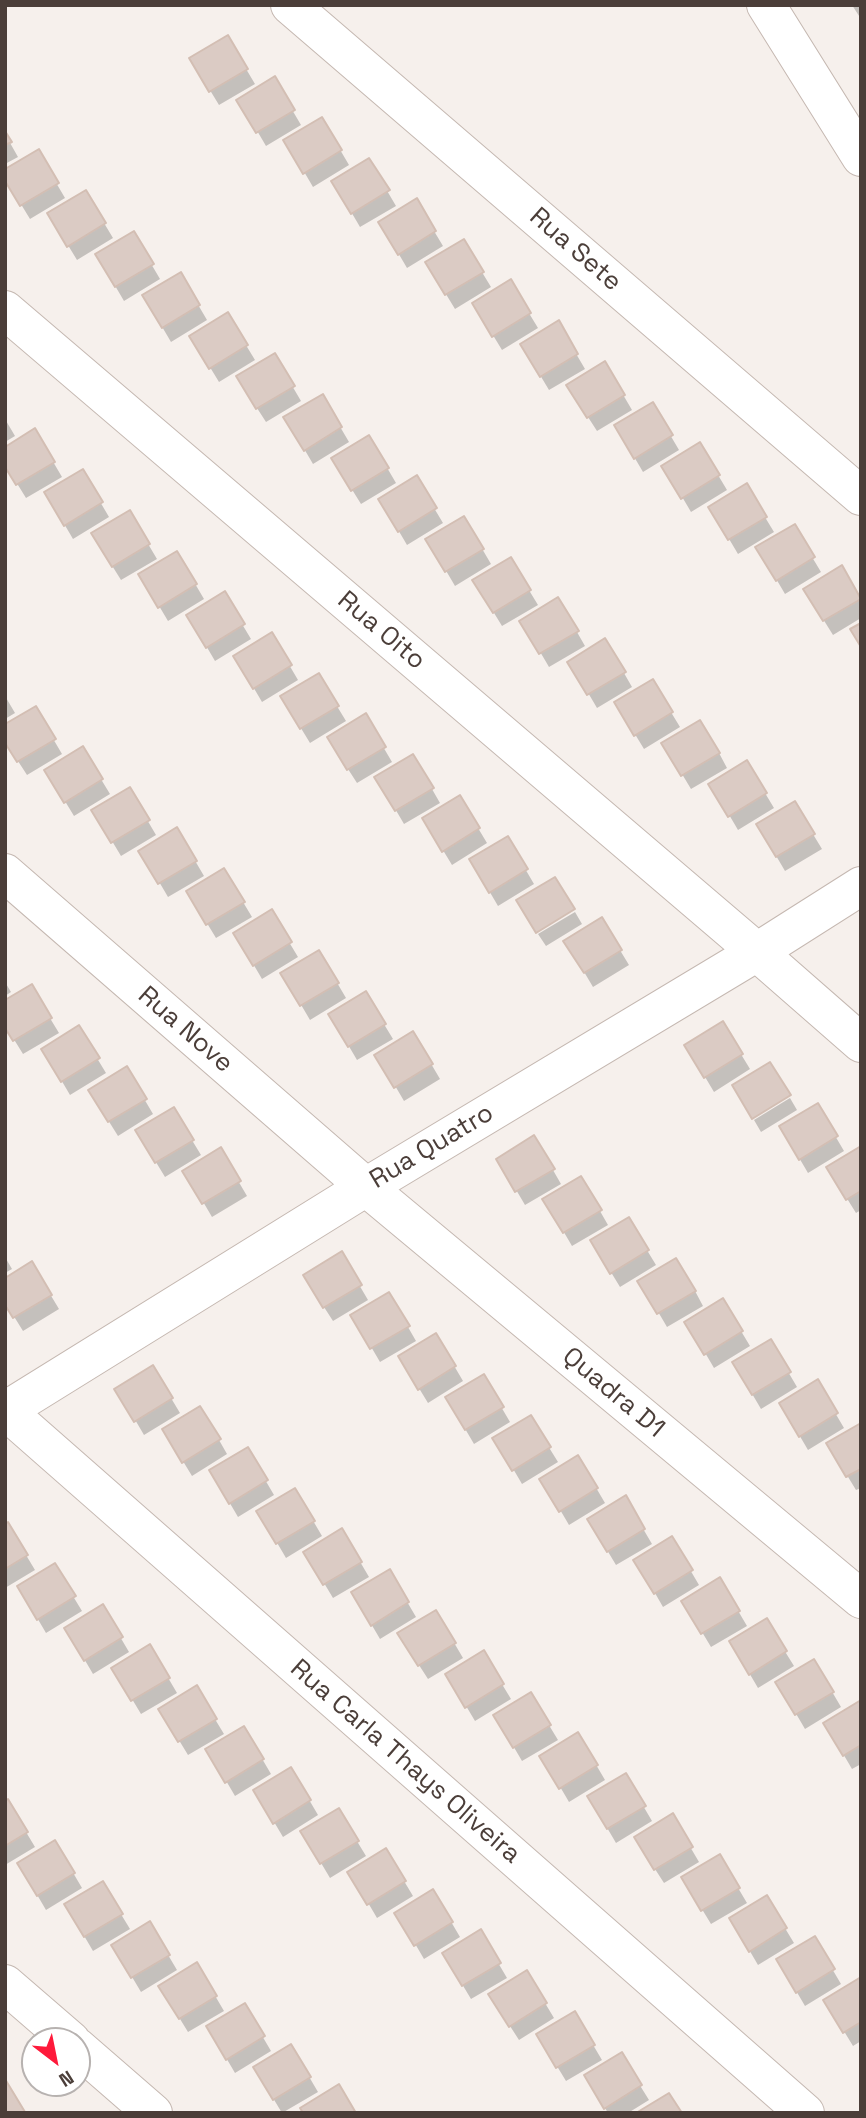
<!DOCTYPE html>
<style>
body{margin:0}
#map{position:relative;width:866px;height:2118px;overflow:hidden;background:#f6f0ec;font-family:"Space Grotesk",sans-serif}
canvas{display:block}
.frame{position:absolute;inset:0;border:7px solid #4b3e39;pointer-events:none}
.north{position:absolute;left:21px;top:2027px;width:70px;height:70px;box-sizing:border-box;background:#fff;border:2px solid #b7b2b0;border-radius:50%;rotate:148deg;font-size:19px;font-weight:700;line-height:28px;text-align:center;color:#4b3e39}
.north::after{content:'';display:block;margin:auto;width:24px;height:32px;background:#fe1a3b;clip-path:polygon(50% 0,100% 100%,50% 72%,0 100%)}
</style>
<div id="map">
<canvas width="866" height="2118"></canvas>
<div class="frame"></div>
<div class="north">N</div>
</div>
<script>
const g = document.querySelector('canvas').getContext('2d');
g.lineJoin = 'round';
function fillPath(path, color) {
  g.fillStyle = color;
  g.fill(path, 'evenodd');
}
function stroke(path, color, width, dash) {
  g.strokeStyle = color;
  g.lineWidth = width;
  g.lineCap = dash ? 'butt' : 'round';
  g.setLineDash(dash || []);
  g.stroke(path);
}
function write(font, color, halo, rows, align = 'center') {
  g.font = font + ' "Space Grotesk",sans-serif';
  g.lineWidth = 5;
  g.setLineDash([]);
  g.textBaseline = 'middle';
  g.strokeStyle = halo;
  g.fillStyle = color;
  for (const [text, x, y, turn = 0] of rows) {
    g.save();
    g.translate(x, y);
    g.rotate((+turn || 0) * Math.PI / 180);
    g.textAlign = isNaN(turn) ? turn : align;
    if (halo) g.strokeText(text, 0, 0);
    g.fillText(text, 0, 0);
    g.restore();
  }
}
fillPath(new Path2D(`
 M852 5H861V19Z
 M227 37 255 84 219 105 191 59Z
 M274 79 301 125 266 146 239 100Z
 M322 119 349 165 313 187 286 141Z
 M5 134 18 157 5 164Z
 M38 152 65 198 30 219 5 178Z
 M369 160 396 206 360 227 333 181Z
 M86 193 113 238 77 260 49 214Z
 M416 201 443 246 407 268 380 222Z
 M133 233 160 279 124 301 97 255Z
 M463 241 491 287 455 309 427 263Z
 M180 274 207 320 171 342 144 296Z
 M510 282 538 328 502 350 474 304Z
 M227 314 255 360 219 382 191 336Z
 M558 323 585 369 549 390 522 345Z
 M274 355 301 401 266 422 246 391Z
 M605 364 632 410 597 431 577 400Z
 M322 396 349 442 313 464 286 418Z
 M652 404 679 450 643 472 616 426Z
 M5 419 15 436 5 442Z
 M35 431 62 477 26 498 5 464Z
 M369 437 396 483 361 504 333 459Z
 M700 445 727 490 691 512 664 466Z
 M82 471 109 517 73 539 46 493Z
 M416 478 443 523 407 545 380 499Z
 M746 486 774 532 738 554 710 507Z
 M129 512 157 559 121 580 101 548Z
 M464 518 491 564 455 586 428 540Z
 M794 527 821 572 785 594 758 548Z
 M177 553 204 599 168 621 140 574Z
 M510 559 538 605 502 626 483 595Z
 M841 567 861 600V618L833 635 813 603Z
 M224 594 251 639 215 661 188 615Z
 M558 599 585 646 549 667 522 621Z
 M271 634 298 680 262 702 235 656Z
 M605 640 632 687 597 708 570 662Z
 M318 675 346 721 310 743 282 697Z
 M652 681 680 727 644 749 616 703Z
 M5 696 15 713 5 719Z
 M35 708 62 754 27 775 5 741Z
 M365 716 392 762 357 783 337 752Z
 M664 744 719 753 727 768 691 789Z
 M82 748 110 794 74 816 46 770Z
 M413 756 440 803 404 824 377 778Z
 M747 763 774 808 738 830 711 784Z
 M129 789 156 835 121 856 94 811Z
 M460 798 487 843 452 865 424 819Z
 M794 803 822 849 785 871 758 825Z
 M177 830 204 876 168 897 141 851Z
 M507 838 534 884 498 906 471 860Z
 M188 892 243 902 252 917 216 938Z
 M271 912 298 957 262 979 235 933Z
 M575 912 582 924 546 946 538 934Z
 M601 919 629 965 593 987 574 955Z
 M319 952 346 998 310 1020 283 974Z
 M5 982 11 992 5 996Z
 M31 987 59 1033 23 1054 5 1025Z
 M365 993 393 1039 357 1060 330 1014Z
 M722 1023 750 1069 714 1092 686 1045Z
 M78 1027 106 1073 70 1095 43 1049Z
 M413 1033 440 1079 404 1101 377 1055Z
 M126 1068 153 1114 118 1136 98 1104Z
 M790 1098 797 1110 761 1132 754 1120Z
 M817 1105 844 1151 808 1173 781 1127Z
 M173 1109 201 1155 165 1177 137 1131Z
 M534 1137 561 1184 525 1205 498 1159Z
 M861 1148V1210L856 1213 828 1168Z
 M220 1150 247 1196 212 1217 185 1171Z
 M581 1178 608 1225 572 1246 545 1200Z
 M628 1219 656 1265 620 1287 592 1241Z
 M341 1254 368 1300 333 1321 313 1290Z
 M5 1257 12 1269 5 1273Z
 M32 1264 59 1309 23 1331 5 1302Z
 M640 1281 695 1291 703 1306 667 1327Z
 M389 1294 416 1341 380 1362 353 1316Z
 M723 1301 750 1346 714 1368 687 1322Z
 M436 1335 463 1381 428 1403 400 1357Z
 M770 1341 797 1387 761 1409 734 1363Z
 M153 1368 180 1413 144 1435 117 1389Z
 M483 1376 510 1422 474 1444 447 1398Z
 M817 1382 844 1428 808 1450 781 1404Z
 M530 1417 558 1462 522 1484 495 1438Z
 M861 1425V1488L856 1490 828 1444Z
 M164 1430 219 1440 227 1454 192 1476Z
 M247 1449 274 1495 238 1517 211 1471Z
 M578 1457 605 1503 569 1525 542 1479Z
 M295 1490 322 1536 286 1558 259 1512Z
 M625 1498 652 1544 616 1565 589 1520Z
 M8 1525 35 1570 5 1588V1526Z
 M342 1531 369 1577 333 1598 306 1553Z
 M672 1539 699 1585 663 1607 636 1560Z
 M54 1565 82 1611 46 1633 19 1587Z
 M389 1571 416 1617 380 1639 353 1593Z
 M720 1580 747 1626 711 1647 684 1602Z
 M102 1606 129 1652 93 1674 66 1628Z
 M436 1612 463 1658 428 1679 408 1648Z
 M766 1621 794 1666 758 1688 731 1642Z
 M150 1647 177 1693 141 1714 114 1669Z
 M483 1653 511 1699 475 1721 447 1674Z
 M814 1661 841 1707 805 1729 778 1683Z
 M196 1688 224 1734 188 1755 160 1709Z
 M530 1694 558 1740 522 1761 495 1715Z
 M861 1702V1764L852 1769 825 1723Z
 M244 1728 271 1774 235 1796 208 1750Z
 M578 1734 605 1780 569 1802 542 1756Z
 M291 1769 318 1815 283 1837 255 1790Z
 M625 1775 652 1821 616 1843 589 1797Z
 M8 1802 35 1847 5 1865V1803Z
 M338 1810 366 1856 330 1878 302 1831Z
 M672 1816 699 1862 664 1883 644 1852Z
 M55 1842 82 1888 46 1910 19 1864Z
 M386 1851 413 1896 377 1918 350 1872Z
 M719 1856 747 1903 711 1924 683 1878Z
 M102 1883 130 1929 93 1951 66 1905Z
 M433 1891 460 1937 424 1959 397 1913Z
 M766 1897 794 1943 758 1965 731 1919Z
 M149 1923 177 1970 141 1992 113 1945Z
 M480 1932 507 1978 471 1999 444 1954Z
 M814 1938 841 1984 805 2006 778 1960Z
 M197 1965 224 2011 188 2032 169 2001Z
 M527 1973 554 2018 519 2040 499 2009Z
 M861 1979V2041L853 2046 825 2000Z
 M244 2005 271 2051 235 2073 208 2027Z
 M574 2013 602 2060 566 2081 538 2035Z
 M291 2046 318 2092 282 2113 255 2068Z
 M621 2055 649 2100 628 2113H608L586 2076Z`), '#0003');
const building = new Path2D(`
 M228 35 248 69 209 92 189 58Z
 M275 76 295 110 256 133 236 100Z
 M322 117 342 150 303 174 283 140Z
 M5 131 12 142 5 145Z
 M39 149 59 183 20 206 5 181V169Z
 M369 158 390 190 351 214 331 181Z
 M86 190 106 223 67 247 47 213Z
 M417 198 436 231 398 255 378 222Z
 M134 231 154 264 115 287 95 254Z
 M464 239 484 272 445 295 425 262Z
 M181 272 200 305 162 328 142 295Z
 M511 279 531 313 492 337 472 303Z
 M228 312 248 345 209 369 189 336Z
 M559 320 578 354 540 377 520 344Z
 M275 353 295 386 256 409 236 376Z
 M605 361 625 395 587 418 566 385Z
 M323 394 342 427 304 451 283 417Z
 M653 402 673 435 634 459 614 425Z
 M35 428 55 462 16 485 5 467V447Z
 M369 435 389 468 351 491 331 458Z
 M700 442 720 475 681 499 661 466Z
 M83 469 103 502 64 526 44 492Z
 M417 475 437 508 398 532 378 499Z
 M747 483 767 517 728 540 708 507Z
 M130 510 150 544 112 567 91 533Z
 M464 516 484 549 445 572 425 539Z
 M795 524 815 557 776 581 755 547Z
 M177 551 197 584 158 608 138 574Z
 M511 557 531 590 493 613 472 580Z
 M842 565 861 599 823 621 803 589Z
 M225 591 245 624 206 648 186 615Z
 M558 597 579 631 539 654 519 621Z
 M861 623V647L850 629Z
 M272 632 292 665 253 689 233 656Z
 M605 638 626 672 587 695 567 662Z
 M319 673 339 706 300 729 280 696Z
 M653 679 673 712 634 736 614 702Z
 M36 706 56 739 17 762 5 743V724Z
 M366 713 386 747 347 770 327 737Z
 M700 720 720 753 681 776 661 743Z
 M83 746 103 779 64 803 44 770Z
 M413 754 434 788 395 811 374 777Z
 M747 760 767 793 728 817 708 784Z
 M130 787 150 820 111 843 91 810Z
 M460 795 480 828 442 852 422 818Z
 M795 801 815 834 776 857 756 824Z
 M177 827 197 861 158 884 138 851Z
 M508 836 528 869 489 893 469 859Z
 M224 868 245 902 206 925 186 891Z
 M555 877 575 909 536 933 516 900Z
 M272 909 292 942 253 966 233 933Z
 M602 917 622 950 584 973 563 941Z
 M319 950 339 983 300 1006 280 973Z
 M32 984 52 1018 13 1041 5 1028V1000Z
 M366 991 386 1024 348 1047 328 1014Z
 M723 1021 743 1054 704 1078 684 1045Z
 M79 1025 100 1058 61 1082 41 1049Z
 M413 1031 433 1064 394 1088 374 1055Z
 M770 1062 791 1095 752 1119 732 1085Z
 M127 1066 147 1099 108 1122 88 1090Z
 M818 1103 838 1136 799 1160 779 1126Z
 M174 1107 194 1140 155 1163 135 1130Z
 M534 1135 555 1169 515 1192 496 1159Z
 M861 1146V1191L846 1200 826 1167Z
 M221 1147 241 1181 202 1204 182 1171Z
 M581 1176 602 1210 563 1233 542 1199Z
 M629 1217 649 1250 610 1274 590 1240Z
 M342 1251 362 1285 323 1308 303 1275Z
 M676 1258 696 1291 657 1314 637 1281Z
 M32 1261 52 1295 13 1318 5 1305V1278Z
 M389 1292 410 1326 370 1349 350 1315Z
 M723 1298 743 1331 704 1355 684 1322Z
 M436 1333 456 1366 418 1390 398 1356Z
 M771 1339 791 1372 752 1395 732 1362Z
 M153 1365 173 1398 134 1422 114 1389Z
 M484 1374 504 1407 465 1430 445 1397Z
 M818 1379 838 1413 799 1437 779 1403Z
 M200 1406 221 1439 182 1463 162 1429Z
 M531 1415 551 1447 512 1471 492 1438Z
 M861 1423V1469L846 1477 826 1443Z
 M248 1447 268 1480 229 1504 209 1470Z
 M578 1455 598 1488 559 1512 539 1479Z
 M295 1488 315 1521 276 1544 256 1511Z
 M626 1495 645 1529 607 1552 587 1519Z
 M8 1522 28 1555 5 1569V1524Z
 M342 1528 362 1562 323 1585 303 1552Z
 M672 1536 693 1570 654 1594 633 1560Z
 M55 1563 76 1596 37 1620 17 1586Z
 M390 1569 409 1602 371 1626 351 1592Z
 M720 1577 740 1611 701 1634 681 1601Z
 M103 1604 123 1637 84 1661 64 1628Z
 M436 1610 456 1643 418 1666 397 1633Z
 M767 1618 787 1651 749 1675 729 1641Z
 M150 1644 170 1678 131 1701 111 1668Z
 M484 1650 504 1684 465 1708 445 1674Z
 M814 1659 834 1692 795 1715 775 1682Z
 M197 1685 217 1719 178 1742 158 1709Z
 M531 1692 551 1725 513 1748 493 1715Z
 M861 1700V1745L843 1756 823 1723Z
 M244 1726 264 1759 225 1783 205 1749Z
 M578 1732 598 1765 559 1789 539 1756Z
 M291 1767 311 1800 273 1824 253 1790Z
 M626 1773 646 1806 607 1829 587 1796Z
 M8 1799 28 1832 5 1846V1801Z
 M339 1808 359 1841 320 1864 300 1831Z
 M673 1813 693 1847 654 1870 634 1837Z
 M55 1840 75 1873 37 1896 17 1863Z
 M386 1848 406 1881 367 1905 347 1872Z
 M720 1854 740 1888 701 1911 681 1877Z
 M103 1881 123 1914 84 1937 64 1904Z
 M433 1889 453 1922 414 1946 394 1913Z
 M767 1895 787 1928 749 1952 729 1918Z
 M150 1921 170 1955 131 1978 111 1945Z
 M481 1929 501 1963 462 1986 442 1953Z
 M815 1936 835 1969 796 1993 776 1959Z
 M197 1962 217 1996 179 2019 158 1986Z
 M527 1970 547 2003 509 2027 488 1994Z
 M861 1977V2022L843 2033 823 2000Z
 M245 2003 265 2036 226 2060 206 2026Z
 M575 2011 595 2045 556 2068 536 2034Z
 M291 2044 311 2077 273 2100 253 2067Z
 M622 2052 642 2085 604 2109 584 2075Z
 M5 2079 25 2112 23 2113H5Z
 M339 2084 356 2113H303L300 2108Z
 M669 2093 682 2113H636Z`);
fillPath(building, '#dbcbc4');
stroke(building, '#d3beb3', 2);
const minor = new Path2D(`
 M290 5 861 496
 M766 5 861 157
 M5 310 757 952 861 1043
 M5 873 366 1187 861 1599
 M5 1410 805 2113
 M5 1411 366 1187 757 952 861 886
 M5 1984 71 2041
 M77 2047 153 2113`);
stroke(minor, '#c5b8b1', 40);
stroke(minor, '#fff', 38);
write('26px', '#4b3e39', '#fff', [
 ["Rua Sete",575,250,41],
 ["Rua Oito",381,631,40],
 ["Rua Nove",185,1030,41],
 ["Rua Quatro",432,1147,-31],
 ["Quadra D1",613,1393,40],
 ["Rua Carla Thays Oliveira",405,1762,41]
]);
</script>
